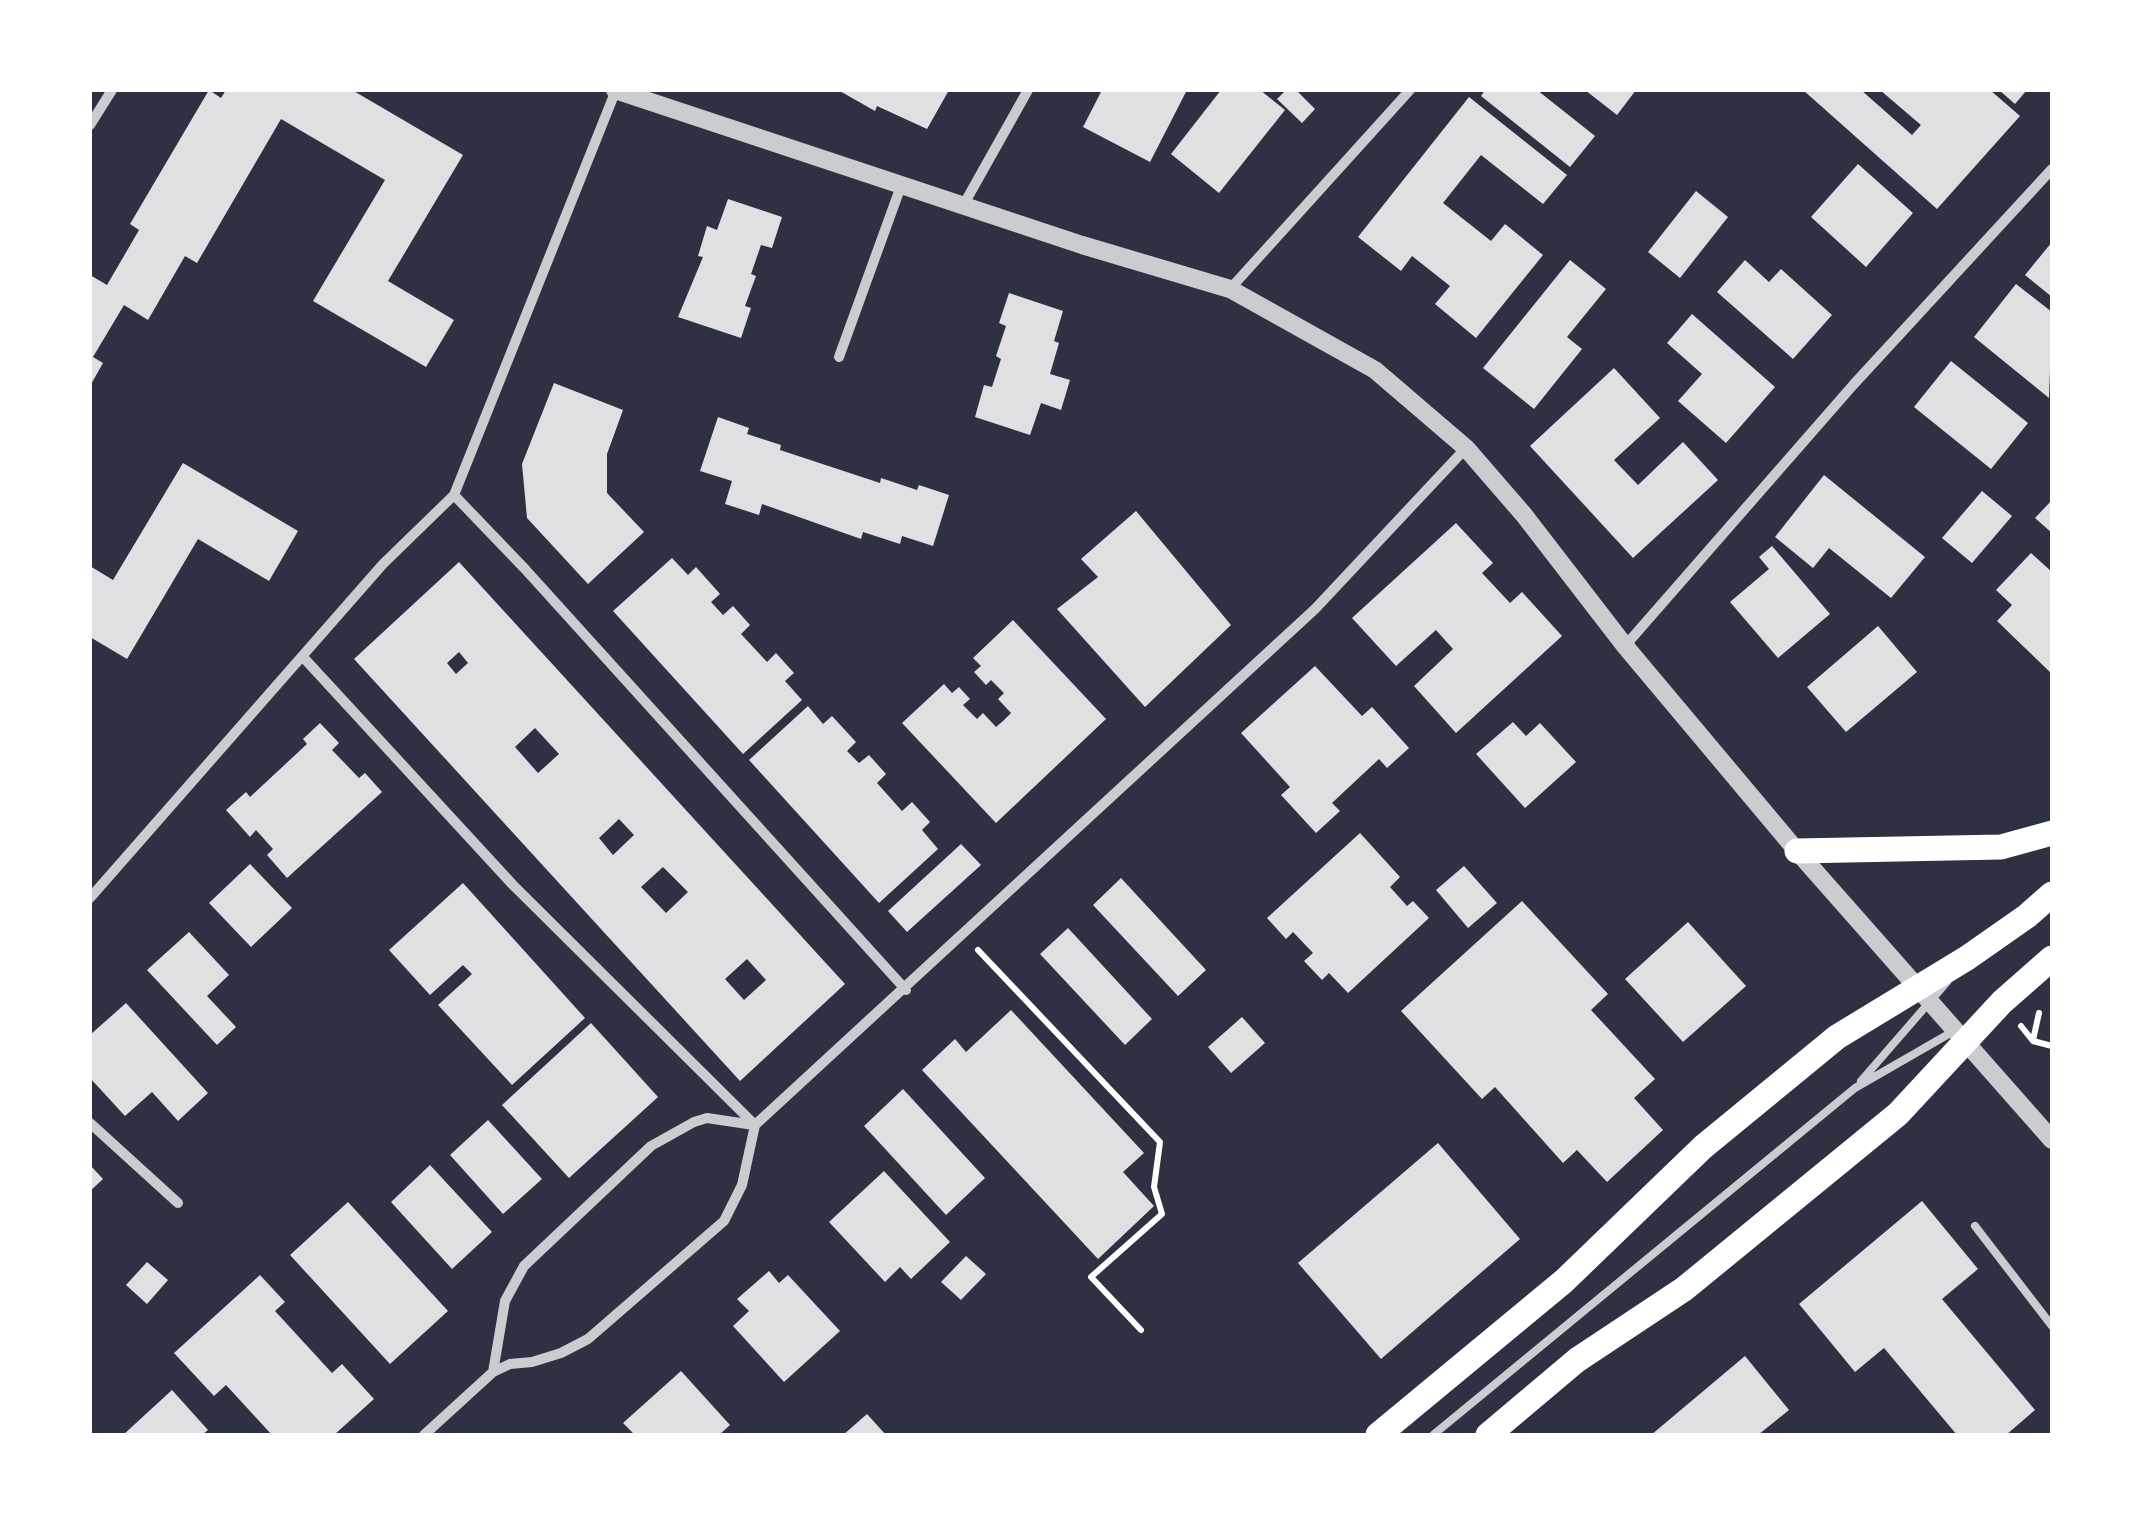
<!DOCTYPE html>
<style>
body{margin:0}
#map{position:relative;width:2142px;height:1525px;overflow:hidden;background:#2d3142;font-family:"Noto Sans",sans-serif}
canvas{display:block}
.frame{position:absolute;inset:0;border:92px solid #fff;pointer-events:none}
</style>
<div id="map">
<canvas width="2142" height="1525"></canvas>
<div class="frame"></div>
</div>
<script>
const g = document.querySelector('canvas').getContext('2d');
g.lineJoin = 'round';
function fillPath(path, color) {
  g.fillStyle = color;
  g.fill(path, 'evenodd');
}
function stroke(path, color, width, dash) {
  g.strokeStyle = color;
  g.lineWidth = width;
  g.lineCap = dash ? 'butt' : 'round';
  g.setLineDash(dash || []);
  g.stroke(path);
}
fillPath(new Path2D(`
 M209 90 221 98 226 90H352L463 155 388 281 454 320 426 367 313 301 385 180 281 119 197 263 185 256 148 320 124 305 93 357 103 363 90 386V275L107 285 139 230 130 224Z
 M838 90H949L927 129 877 106 875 111Z
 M1102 90H1187L1150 162 1083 127Z
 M1221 90H1260L1285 110 1219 193 1171 154Z
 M1286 90H1296L1315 109 1302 123 1277 99Z
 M1485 90H1537L1595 136 1570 167 1481 96Z
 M1585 90H1636L1617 115Z
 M1803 90H1861L1912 135 1921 125 1880 90H1990L2020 116 1937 209Z
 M1999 90H2027L2015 104Z
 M1469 97 1567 175 1543 204 1481 155 1443 203 1491 241 1505 224 1543 255 1476 338 1435 304 1450 286 1412 256 1401 271 1358 237Z
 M1858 164 1913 213 1866 267 1811 217Z
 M1696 191 1728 217 1680 278 1648 252Z
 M728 199 782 217 772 248 761 245 751 274 756 276 745 306 751 308 741 338 678 317 703 257 698 256 707 226 717 230Z
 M2052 242V297L2025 275Z
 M1570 260 1606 289 1567 337 1582 349 1534 409 1483 368Z
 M1745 260 1769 282 1781 269 1832 315 1793 359 1717 292Z
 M2016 284 2052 312 2049 398 1974 337Z
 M1009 293 1063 311 1054 341 1059 343 1050 374 1070 380 1061 410 1041 403 1030 435 975 417 984 385 992 387 1001 359 996 356 1006 326 999 323Z
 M1692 314 1775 387 1726 443 1678 401 1702 374 1667 343Z
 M1951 361 2028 423 1991 469 1914 407Z
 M1614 368 1660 418 1614 460 1638 485 1683 442 1718 480 1633 558 1530 446Z
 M554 383 623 410 607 454V493L644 532 588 584 527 518 522 464Z
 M718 417 749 428 747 434 781 445 780 450 880 483 881 478 917 490 919 485 949 495 933 546 902 536 900 544 863 532 861 539 762 504 759 515 725 504 732 481 700 471Z
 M183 463 298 531 269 581 198 539 127 659 90 637V566L113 580Z
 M1824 475 1925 557 1891 598 1829 548 1813 568 1775 537Z
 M1982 491 2012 516 1972 563 1942 538Z
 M2052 500V533L2035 518Z
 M1136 511 1231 625 1145 707 1057 609 1098 577 1081 559Z
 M1456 523 1493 563 1482 573 1510 603 1522 592 1562 636 1456 733 1414 686 1453 649 1436 630 1396 666 1352 618Z
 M1772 546 1830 614 1778 658 1730 602 1769 569 1759 557Z
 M2031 553 2052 572V674L1997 621 2012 605 1996 590Z
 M672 558 688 575 696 567 720 594 711 602 723 615 733 606 750 625 741 634 767 662 776 653 794 673 785 681 802 700 743 754 613 611Z
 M459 562 845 984 740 1081 354 659ZM459 652 468 663 456 674 447 663ZM535 728 559 754 538 773 515 747ZM619 819 634 835 613 855 599 838ZM663 867 688 892 666 913 641 887ZM747 959 766 980 744 1000 725 979Z
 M1013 620 1106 719 996 823 902 723 944 684 952 693 959 687 970 699 963 705 977 719 983 713 996 727 1003 721 1011 713 998 699 1004 693 991 680 986 685 974 672 981 666 973 658Z
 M1878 626 1917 672 1846 732 1807 687Z
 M1315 666 1362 716 1372 707 1409 748 1387 768 1379 759 1332 803 1340 811 1316 833 1281 795 1290 787 1241 733Z
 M808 706 823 724 832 716 856 742 847 751 859 763 869 755 886 774 877 783 902 811 912 802 930 822 922 830 938 849 879 903 749 760Z
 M1513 722 1526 736 1540 723 1576 762 1525 808 1476 754Z
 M320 723 339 743 332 750 359 778 365 773 382 792 287 878 267 855 273 849 256 830 250 837 226 810 246 792 250 797 307 744 303 739Z
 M1360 833 1400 877 1390 887 1407 906 1413 901 1429 918 1348 993 1329 973 1322 980 1304 961 1313 953 1293 932 1286 939 1267 918Z
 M961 844 981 865 907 932 888 911Z
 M250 864 292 908 251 947 209 903Z
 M1464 866 1497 903 1468 928 1436 890Z
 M1121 878 1206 970 1178 996 1093 905Z
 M463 883 585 1018 512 1085 438 1005 472 974 463 965 430 995 389 950Z
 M1522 901 1608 994 1591 1010 1655 1079 1634 1098 1663 1130 1607 1182 1577 1150 1563 1163 1495 1087 1482 1099 1401 1011Z
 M1688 922 1746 986 1683 1042 1625 979Z
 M1068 928 1152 1019 1125 1045 1040 954Z
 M189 932 229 975 207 996 236 1027 217 1045 147 970Z
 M126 1003 208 1093 178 1121 152 1092 125 1116 90 1078V1035Z
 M1011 1010 1144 1153 1123 1172 1154 1206 1098 1259 922 1070 955 1039 966 1052Z
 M1242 1017 1265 1043 1231 1073 1208 1047Z
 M591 1023 658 1097 569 1178 502 1105Z
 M903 1089 985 1178 946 1215 864 1126Z
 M488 1120 542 1179 503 1214 450 1155Z
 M1438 1143 1520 1239 1381 1359 1298 1263Z
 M90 1165 103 1179 90 1191Z
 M430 1165 492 1232 452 1269 391 1202Z
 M884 1171 950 1242 911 1279 900 1267 885 1282 829 1222Z
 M1922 1201 1978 1269 1942 1299 2035 1410 2006 1435H1957L1884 1348 1855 1372 1799 1304Z
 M348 1202 448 1311 390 1364 290 1255Z
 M966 1256 986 1274 961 1300 941 1282Z
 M147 1262 168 1280 147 1304 126 1285Z
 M769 1271 779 1283 788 1275 840 1331 784 1382 733 1326 749 1311 737 1299Z
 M260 1275 285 1302 275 1311 332 1373 342 1364 374 1399 334 1435H272L226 1385 214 1396 174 1353Z
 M1745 1356 1789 1410 1758 1435H1651Z
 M681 1371 730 1425 719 1435H635L623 1423Z
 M172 1390 208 1430 202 1435H123Z
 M867 1414 886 1435H843Z`), '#e0e0e3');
stroke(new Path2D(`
 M978 950 1160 1142 1154 1187 1162 1214 1091 1277 1141 1330
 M2021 1026 2033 1041 2052 1046
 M2033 1040 2039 1013`), '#fff', 6);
stroke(new Path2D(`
 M1861 1081 1947 982
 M1975 1226 2052 1326
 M1433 1435 1855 1088 1954 1031`), '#caccd0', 8);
stroke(new Path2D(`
 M90 125 112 90
 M964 204 1028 90
 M1230 289 1410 90
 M839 357 901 186
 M454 495 525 569 906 990
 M1625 646 1854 384 2052 169
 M303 657 513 885 755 1125
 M90 898 383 564 454 495 616 90
 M90 1123 178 1203
 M493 1372 505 1301 524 1266 651 1146 694 1122 707 1118 754 1125
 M424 1435 493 1372 510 1364 532 1362 561 1353 588 1339 724 1221 742 1185 755 1125 1315 609 1466 448`), '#caccd0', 10);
stroke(new Path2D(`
 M615 90 1082 245 1230 289 1375 370 1466 448 1524 515 1625 646 1797 851 2052 1140`), '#caccd0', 18);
stroke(new Path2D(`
 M1797 851 2001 847 2052 833
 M1378 1435 1564 1281 1703 1147 1837 1037 1967 958 2027 916 2052 894
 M1488 1435 1577 1360 1684 1289 1898 1114 2002 1002 2052 958`), '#fff', 25);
</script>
